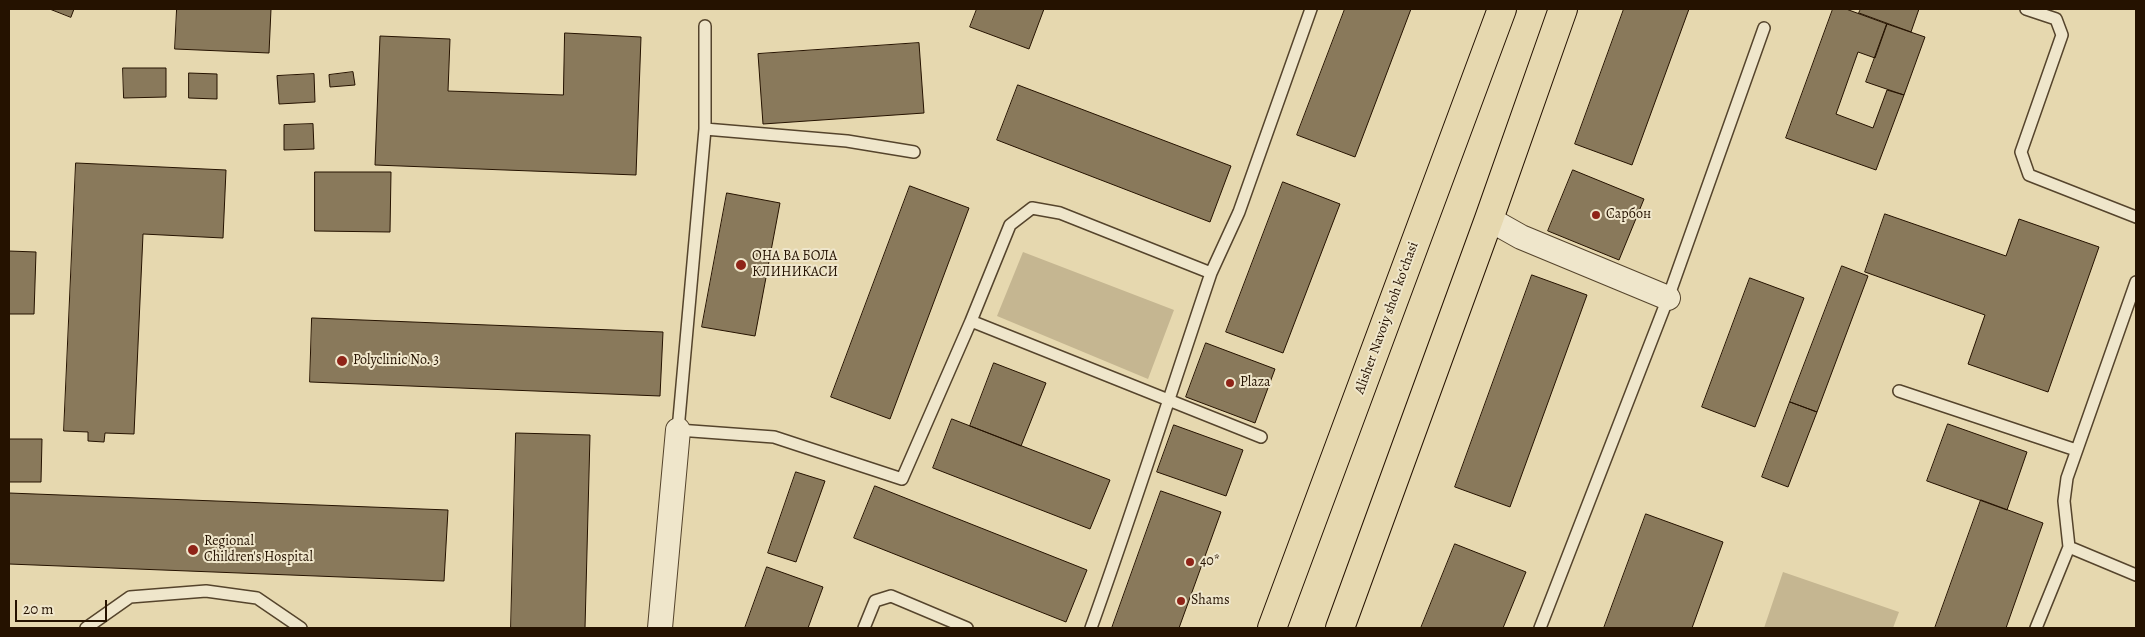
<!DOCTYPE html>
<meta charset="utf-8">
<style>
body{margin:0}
#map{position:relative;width:2145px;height:637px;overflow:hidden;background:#e6d8af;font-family:Alegreya,serif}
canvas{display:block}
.frame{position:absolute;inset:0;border:10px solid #251200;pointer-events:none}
.scale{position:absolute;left:15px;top:600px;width:92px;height:22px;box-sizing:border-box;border:2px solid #251200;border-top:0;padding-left:6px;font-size:15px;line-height:18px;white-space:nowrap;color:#251200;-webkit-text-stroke:4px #efe6cb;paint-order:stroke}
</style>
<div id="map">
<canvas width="2145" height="637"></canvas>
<div class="frame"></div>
<div class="scale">20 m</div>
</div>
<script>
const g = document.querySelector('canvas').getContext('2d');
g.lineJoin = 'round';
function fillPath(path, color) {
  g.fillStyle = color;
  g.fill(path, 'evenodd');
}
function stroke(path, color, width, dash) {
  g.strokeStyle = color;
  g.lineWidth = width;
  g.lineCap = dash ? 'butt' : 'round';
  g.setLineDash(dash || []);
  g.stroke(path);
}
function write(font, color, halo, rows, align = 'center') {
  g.font = font + ' Alegreya,serif';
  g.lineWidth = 4;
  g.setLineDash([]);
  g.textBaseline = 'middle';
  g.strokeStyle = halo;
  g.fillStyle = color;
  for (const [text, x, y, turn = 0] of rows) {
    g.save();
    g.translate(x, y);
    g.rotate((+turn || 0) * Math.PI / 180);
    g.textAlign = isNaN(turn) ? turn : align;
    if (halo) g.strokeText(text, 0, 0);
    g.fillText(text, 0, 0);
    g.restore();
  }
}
fillPath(new Path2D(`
 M1023 252 1174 310 1148 379 997 316Z
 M1783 572 1899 612 1893 628H1764Z`), '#c5b691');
const building = new Path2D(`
 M50 9H74L71 17Z
 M177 9H271L269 53 175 49Z
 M977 9H1044L1029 49 970 27Z
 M1345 9H1411L1355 157 1297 135Z
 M1624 9H1689L1632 165 1575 144Z
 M1833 9H1846L1887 24 1875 58 1858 52 1836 114 1873 128 1887 90 1904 95 1876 170 1786 138Z
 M1861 9H1919L1911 32 1859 13Z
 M1887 24 1925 37 1904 95 1866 82Z
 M565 33 641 37 636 175 375 165 380 36 450 39 448 91 563 95Z
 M919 43 924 113 763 124 758 54Z
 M123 68H166V97L124 98Z
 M353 72 355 85 330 87 329 75Z
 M189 73 217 74V99L189 98Z
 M314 74 315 102 279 104 277 76Z
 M1018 85 1231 166 1210 222 997 140Z
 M313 124 314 149 284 150V125Z
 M76 163 226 170 223 238 143 234 134 434 105 433 104 442 88 441V432L64 431Z
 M1573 170 1644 199 1619 260 1548 231Z
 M315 172H391L390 232 315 231Z
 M1283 182 1340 204 1283 353 1226 332Z
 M910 186 969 208 890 419 831 397Z
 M727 193 780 203 755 336 702 327Z
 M1885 214 2006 256 2019 219 2099 247 2048 392 1968 364 1985 315 1865 272Z
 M9 251 36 252 34 314H9Z
 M1842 266 1868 276 1817 412 1790 402Z
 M1532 275 1587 295 1510 507 1455 487Z
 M1750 278 1804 298 1755 427 1702 407Z
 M312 318 663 332 660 396 310 382Z
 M1206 343 1275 369 1255 423 1186 397Z
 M994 363 1046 383 1021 446 970 426Z
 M1790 402 1817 412 1788 487 1762 477Z
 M952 419 1110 480 1090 529 933 468Z
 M1948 424 2027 452 2007 510 1927 481Z
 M1174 425 1243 450 1226 496 1157 472Z
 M516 433 590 435 585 628H511Z
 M9 439H42L41 482H9Z
 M796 472 825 481 796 562 768 553Z
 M875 486 1087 570 1066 622 854 538Z
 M1161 491 1221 512 1179 628H1112Z
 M9 493 448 510 444 581 9 564Z
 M1981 500 2043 523 2006 628H1935Z
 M1646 514 1723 542 1692 628H1604Z
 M1455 544 1526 572 1503 628H1421Z
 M767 567 823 587 808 628H745Z`);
fillPath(building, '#89795b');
stroke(building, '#251200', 1);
const lane = new Path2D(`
 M2026 9 2056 19 2062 35 2021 152 2029 175 2136 217
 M705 26V129
 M914 152 847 141 705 129 678 430 774 437 902 479 971 321
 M1211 273 1239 212 1311 9
 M1899 391 2076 450
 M2069 547 2136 575
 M86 628 130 597 206 591 257 598 301 628
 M864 628 875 601 891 596 967 628
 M1091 628C1133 511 1171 392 1211 273L1060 213 1032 208 1010 225 971 321 1261 437
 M1540 628 1668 298 1764 28
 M2036 628 2069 547 2064 501 2067 478 2136 282`);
const street = new Path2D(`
 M1489 219 1521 237 1668 298
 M660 628 678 430`);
const primary = new Path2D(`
 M1272 628 1502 9
 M1340 628 1489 219 1563 9`);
stroke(lane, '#55442c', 14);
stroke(street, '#55442c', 26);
stroke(primary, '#251200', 30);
stroke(lane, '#efe6cb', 11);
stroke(street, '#efe6cb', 24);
stroke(primary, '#e6d8af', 28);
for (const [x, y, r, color] of [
 [1596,215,5,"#8f2418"],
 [741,265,6,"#8f2418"],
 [342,361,6,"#8f2418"],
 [1230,383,5,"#8f2418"],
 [193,550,6,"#8f2418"],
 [1190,562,5,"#8f2418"],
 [1181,601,5,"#8f2418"]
]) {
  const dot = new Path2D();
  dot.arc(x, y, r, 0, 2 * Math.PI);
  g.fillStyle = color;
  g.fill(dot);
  stroke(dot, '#efe6cb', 2);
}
write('14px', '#251200', '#efe6cb', [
 ["Сарбон",1606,215],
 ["ОНА ВА БОЛА",752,257],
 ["КЛИНИКАСИ",752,273],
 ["Polyclinic No. 3",353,361],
 ["Plaza",1240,383],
 ["Regional",204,542],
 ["Children's Hospital",204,558],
 ["40*",1200,562],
 ["Shams",1191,601]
], 'left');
write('14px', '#251200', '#efe6cb', [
 ["Alisher Navoiy shoh koʻchasi",1387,318,-70]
]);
</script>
